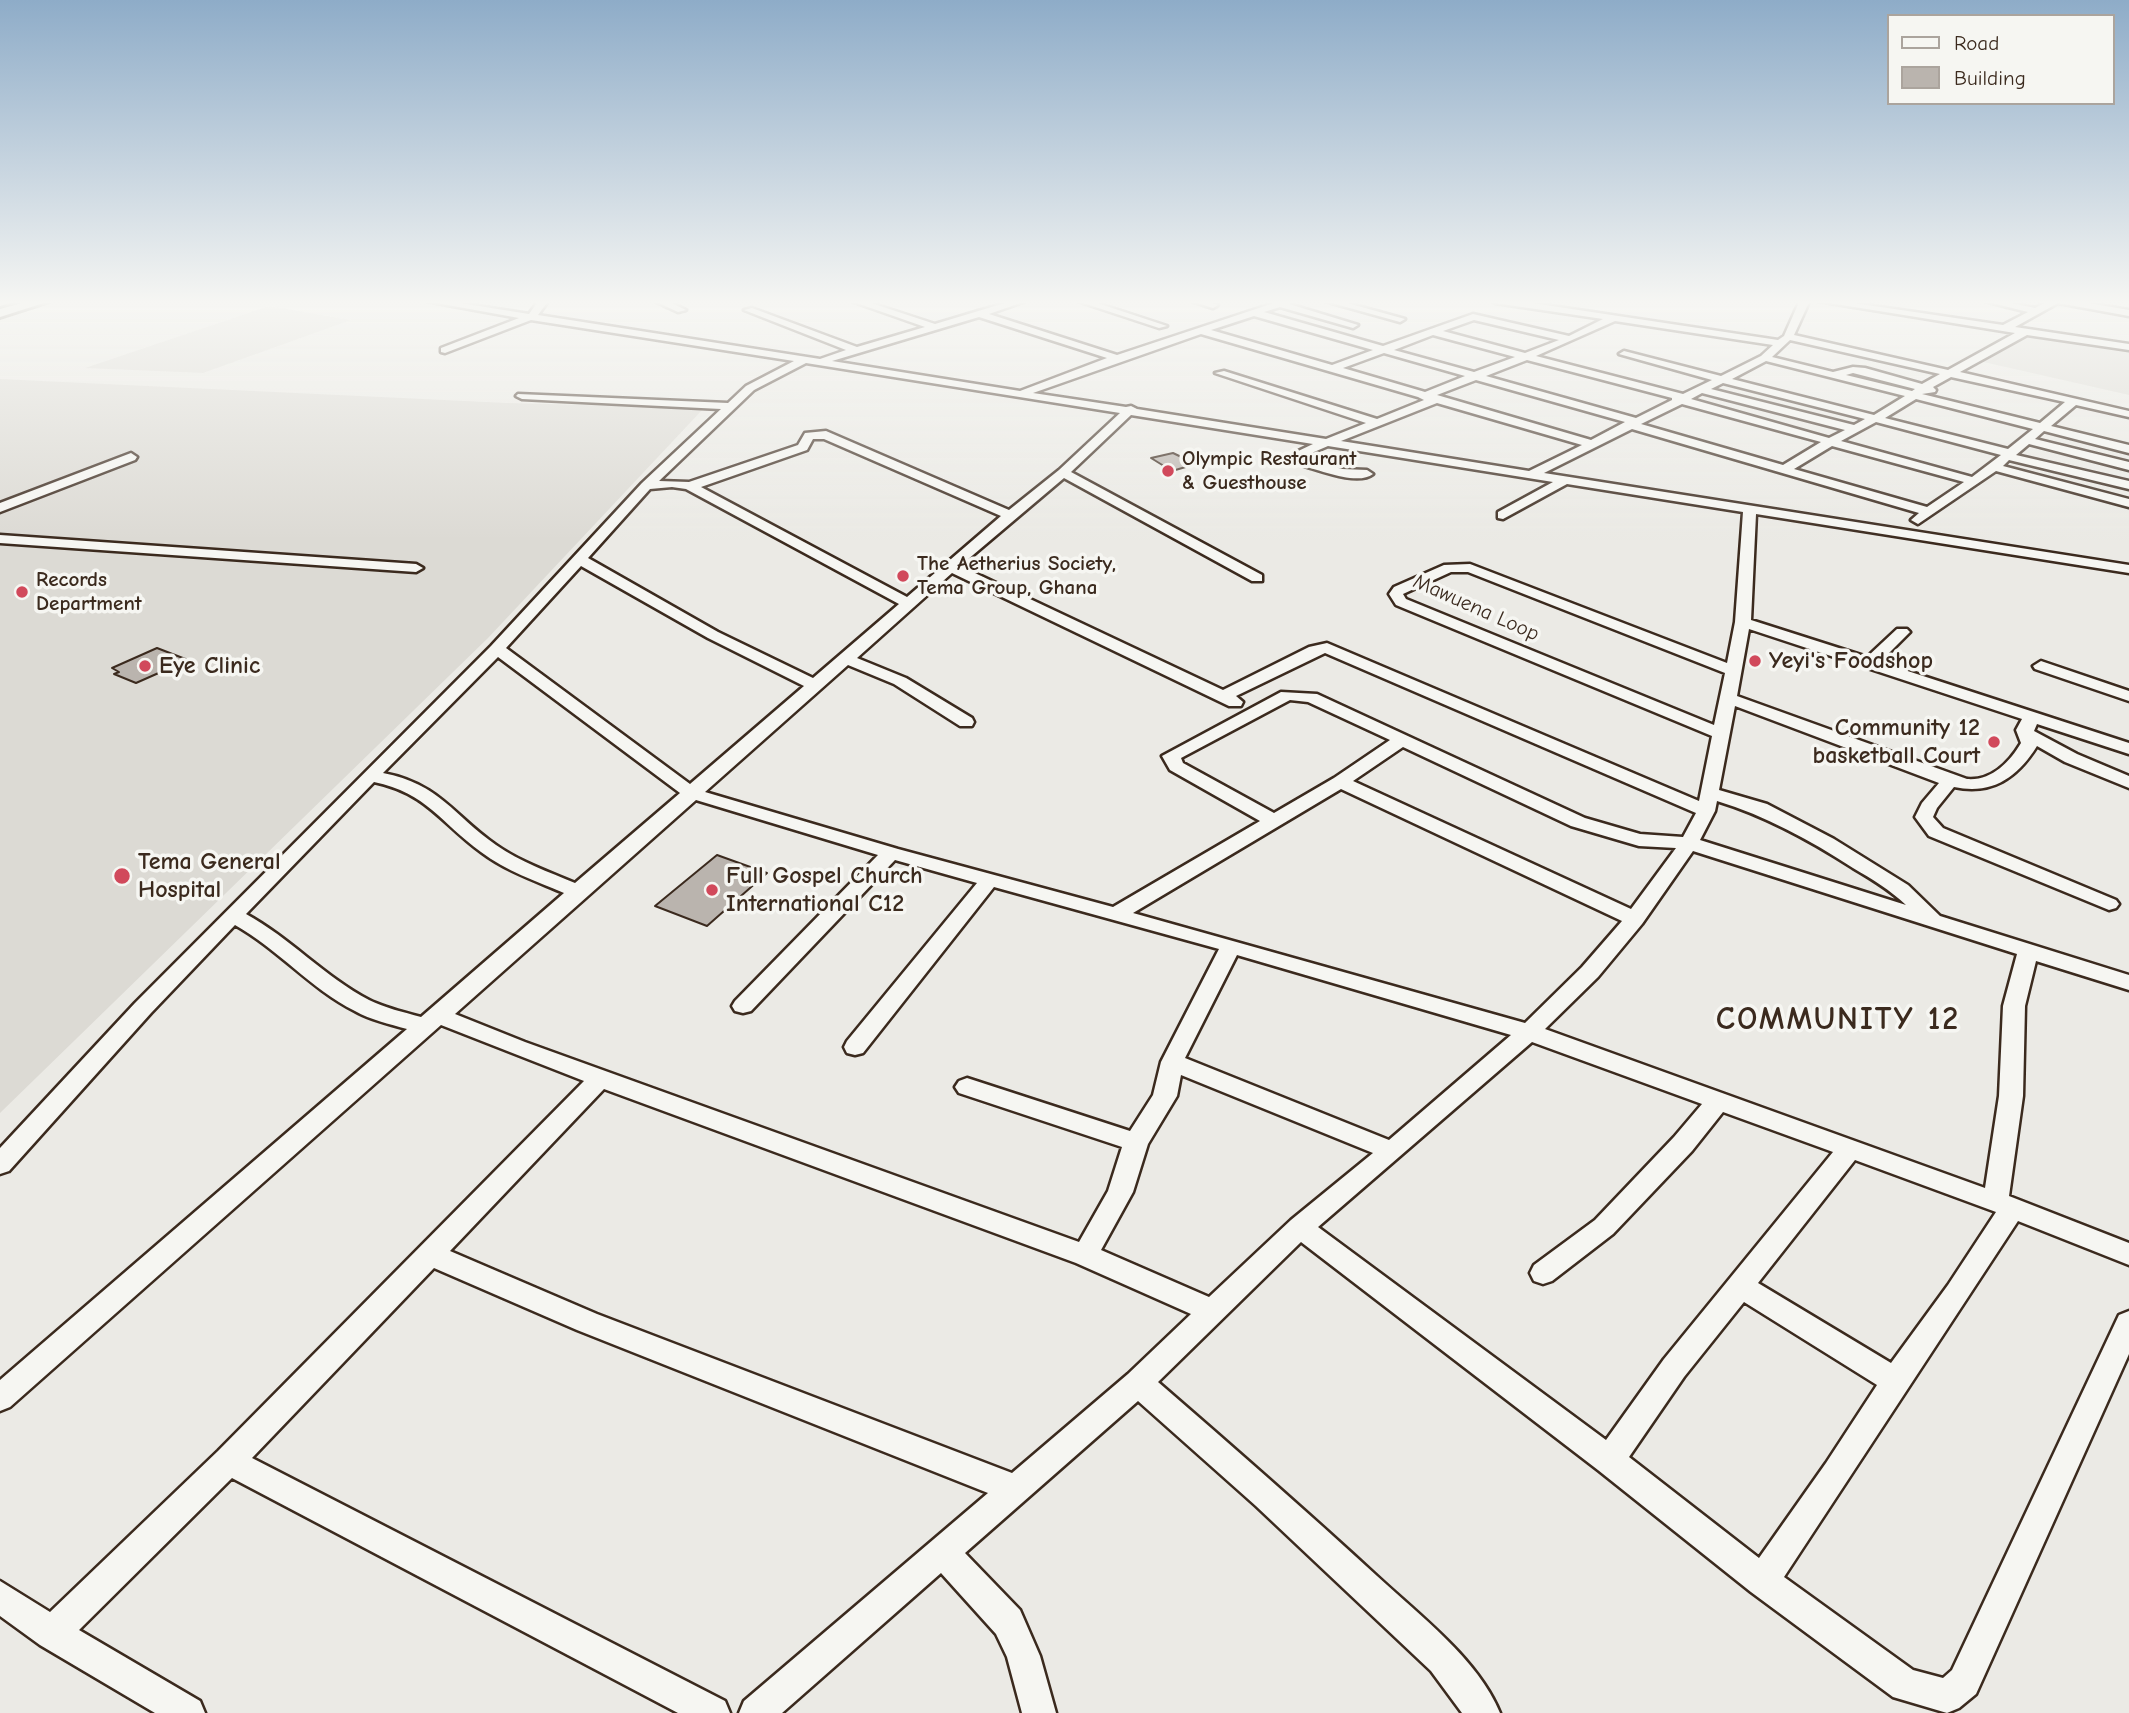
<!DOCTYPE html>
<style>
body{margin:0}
#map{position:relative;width:2129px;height:1713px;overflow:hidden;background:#ebeae5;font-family:"Comic Neue",sans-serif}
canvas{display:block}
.legend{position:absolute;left:1887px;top:14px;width:228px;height:91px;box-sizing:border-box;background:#f6f6f2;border:2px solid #aba49d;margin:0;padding:9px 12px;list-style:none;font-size:21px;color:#3b2a1e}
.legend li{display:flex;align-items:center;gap:14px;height:35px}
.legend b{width:35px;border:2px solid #aba49d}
</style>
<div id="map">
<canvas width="2129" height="1713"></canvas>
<ul class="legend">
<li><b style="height:9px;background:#f6f6f2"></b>Road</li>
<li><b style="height:19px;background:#bab4ae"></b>Building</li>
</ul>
</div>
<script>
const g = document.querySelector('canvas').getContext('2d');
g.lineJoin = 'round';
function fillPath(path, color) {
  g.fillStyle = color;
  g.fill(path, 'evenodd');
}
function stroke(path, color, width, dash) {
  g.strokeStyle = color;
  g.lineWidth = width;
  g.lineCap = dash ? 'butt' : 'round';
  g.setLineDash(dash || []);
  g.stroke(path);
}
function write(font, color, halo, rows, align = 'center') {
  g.font = font + ' "Comic Neue",sans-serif';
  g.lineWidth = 7;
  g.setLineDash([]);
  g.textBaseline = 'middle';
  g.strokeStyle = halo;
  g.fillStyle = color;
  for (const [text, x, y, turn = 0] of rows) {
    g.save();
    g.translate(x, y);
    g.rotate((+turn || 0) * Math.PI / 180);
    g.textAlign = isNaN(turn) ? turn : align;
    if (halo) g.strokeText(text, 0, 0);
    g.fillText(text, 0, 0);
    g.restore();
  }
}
fillPath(new Path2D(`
 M269 306 351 320 203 373 85 368Z
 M2023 334 2129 350V395L1979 361Z
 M0 379 508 403 704 408 488 638 0 1113Z`), '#dcdad4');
const building = new Path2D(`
 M1173 453 1196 464 1172 471 1151 458Z
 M157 648 188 660 136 683 114 674 119 672 112 668Z
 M717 855 767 873 707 926 655 906Z`);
fillPath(building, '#bab4ae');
stroke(building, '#3b2a1e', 2);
const minor = new Path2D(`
 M0 300H19L0 306Z
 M420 300H441L529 314 539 300H549L538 315 820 359 846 350 744 310 752 308 857 347 925 327 848 300H862L935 324 1015 300H1029L989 314 1117 355 1283 300H1297L1289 304 1358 325 1353 328 1280 307 1264 312 1383 346 1473 314 1569 336 1603 319 1495 303 1490 300H1512L1778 340 1784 336 1800 300H1810L1794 335 1948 370 2015 333 1811 300H1833L2003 325 2028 312 1980 300H1997L2035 308 2050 300H2071L2129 310V316L2058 303 2015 327 2129 344V350L2027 335 1960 372 2129 411V417L2076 405 2051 426 2129 445V453L2044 431 2035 439 2129 462V470L2029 444 2016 455 2129 481V489L2009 460 2003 466 2129 499V507L1996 471 1918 524 1911 520 1919 513 1632 429 1544 473 2129 565V573L1756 514 1751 620 1867 657 1897 629H1907L1910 632 1880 662 2129 743V754L2037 724 2034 731 2077 754 2129 776V788L2065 762 2037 746C2017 778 1992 795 1954 787L1937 808 1933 817 1943 828 2116 900 2119 904 2116 908 2109 910 1929 836 1915 817 1922 803 1939 783 1735 706 1719 790 1767 804 1834 839 1908 885 1940 916 2129 975V990L2036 961 2025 1006 2023 1096 2009 1196 2129 1243V1265L2018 1221 1784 1577 1913 1670 1943 1678 1952 1670 2119 1315 2129 1311V1354L1976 1694 1959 1708 1947 1713 1893 1697 1751 1592 1598 1470 1301 1242 1158 1382C1232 1446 1305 1510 1377 1576 1419 1615 1478 1659 1500 1713H1462L1431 1671 1256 1506 1138 1401 965 1553 1020 1610 1040 1656 1056 1713H1022L1007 1657 996 1634 941 1573 782 1713H739L744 1701 988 1493 577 1330 434 1268 252 1458 725 1701 730 1713H678L232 1478 79 1630 200 1701 205 1713H155L40 1645 0 1616V1581L50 1612 218 1451 584 1081 441 1025 10 1407 0 1411V1380L407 1029C389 1024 371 1020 355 1011 311 989 278 949 235 925L151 1013 9 1171 0 1174V1148L135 1003 491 646 642 483 721 409 522 399 516 396 518 394 728 403 746 386 794 361 531 320 445 353 441 352V348L519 318ZM1254 316 1373 350 1332 365 1211 330ZM979 317 1107 358 1020 391 832 361ZM1474 320 1559 340 1525 353 1443 331ZM1615 321 1773 345 1761 356 1721 376 1624 351 1619 354 1712 380 1683 394 1536 356ZM1201 334 1418 397 1424 400 1377 419 1224 371 1215 373 1366 423 1326 439 1137 409 1131 406 1126 407 1033 393ZM1433 335 1515 357 1474 372 1394 350ZM1790 340 1940 374 1922 384 1865 368 1853 367 1833 372 1772 357ZM1384 353 1465 376 1425 392 1343 368ZM1527 360 1672 398V400L1636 418 1486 376ZM1766 361 1905 396 1874 415 1732 379ZM806 363 1120 413 1059 470 1009 510 826 431 805 433 798 445 689 482 659 481 754 390ZM1853 373 1915 389 1912 391 1846 375ZM1951 377 2065 402 2040 423 1922 394 1935 392 1936 390 1933 387ZM1476 380 1625 422 1591 440 1437 395ZM1723 383 1865 419 1854 425 1711 389ZM1702 393 1845 430 1829 438 1691 399ZM1916 399 2033 429 2008 449 1885 418ZM1437 403 1582 445 1529 471 1341 441ZM1682 404 1821 442 1783 465 1641 424ZM1131 415 1313 444 1294 453 1301 465C1319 470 1358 486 1373 474L1367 470 1342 469 1310 460 1307 455 1328 446 1553 482 1498 512V518L1503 519 1567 484 1743 512 1735 622 1727 663 1470 564 1444 565 1394 587 1389 594 1396 605 1712 736 1699 801 1327 643 1309 647 1223 690 960 566 1064 478 1252 581H1262V575L1071 472ZM1876 422 2001 455 1972 477 1841 441ZM813 439H824L1001 516 907 597 701 487 807 450ZM1832 446 1964 482 1927 507 1794 469ZM672 487 686 489 899 604 813 678 718 632 588 558 650 489ZM581 566 708 638 804 686 690 784 506 648ZM1451 572H1468L1725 673 1714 725 1406 599 1403 594ZM952 573 1229 706H1241L1243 702 1236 696 1325 653 1696 813 1683 837 1640 834 1585 818 1317 694 1281 692 1162 756 1170 770 1260 821 1113 907 898 849 705 792 848 665 894 684 960 726H972L974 722 972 718 906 678 857 658ZM1749 629 2022 719 2016 730 2021 743C2009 763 1991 781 1967 779L1737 696ZM498 657 680 793 575 883C549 872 520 862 496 845 453 815 440 784 383 773ZM1290 700 1308 702 1390 740 1334 778 1274 813 1183 763 1181 758ZM1403 747 1571 826 1639 846 1676 848 1631 909 1353 781ZM374 782C427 793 441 823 481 852 506 871 536 881 564 893L421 1017C403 1012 385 1008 369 1000 325 977 290 938 246 914ZM1341 789 1622 921 1582 967 1525 1023 1133 913ZM696 800 878 855 735 1001 732 1006 735 1011 743 1013 751 1011 895 860 977 883 847 1041 844 1047 847 1053 855 1055 863 1053 994 887 1219 949 1161 1062 1153 1095 1130 1131 967 1078 959 1081 955 1087 959 1093 1122 1147 1108 1191 1079 1242 525 1042 455 1014ZM1717 801C1766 816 1810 840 1853 868 1872 879 1890 890 1906 905L1700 840 1715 811ZM1693 851 2017 954 2003 1006 1999 1096 1985 1188 1545 1029 1598 977 1642 924ZM1237 955 1511 1035 1389 1140 1185 1058ZM1532 1042 1702 1104 1674 1137 1595 1220 1534 1265 1530 1273 1534 1281 1543 1284 1552 1281 1613 1234 1692 1151 1723 1112 1833 1152 1664 1359 1606 1440 1318 1227ZM1181 1075 1373 1153 1291 1220 1209 1297 1101 1250 1133 1192 1148 1144 1177 1096ZM604 1089 1076 1263 1191 1314 1128 1374 1012 1473 597 1314 450 1251ZM1855 1160 1996 1212 1948 1285 1891 1363 1758 1283ZM1744 1302 1877 1385 1826 1463 1759 1558 1629 1457 1684 1377Z
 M652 300H665L686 310 678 312Z
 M1074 300H1088L1167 326 1159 328Z
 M1188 300H1203L1218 305 1213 308Z
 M1321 300H1336L1405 319 1400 322Z
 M131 453 137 457 135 460 0 512V503Z
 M0 535 416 564 423 568 416 572 0 543Z
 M2041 661 2129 691V701L2035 669 2033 666Z`);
const major = new Path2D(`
 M34 300H53L0 317V309Z`);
stroke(minor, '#3b2a1e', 5);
stroke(major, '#3b2a1e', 6);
fillPath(minor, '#f6f6f2');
fillPath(major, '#f6f6f2');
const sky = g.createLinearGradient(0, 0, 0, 540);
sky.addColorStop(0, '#8eacc8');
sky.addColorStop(0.56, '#f6f6f3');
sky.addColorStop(1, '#f6f6f300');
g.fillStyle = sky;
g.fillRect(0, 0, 2129, 540);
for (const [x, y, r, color] of [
 [1168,471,7,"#d1495b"],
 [903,576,7,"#d1495b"],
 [22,592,7,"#d1495b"],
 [1755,661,7,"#d1495b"],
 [145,666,7,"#d1495b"],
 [1994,742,7,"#d1495b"],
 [122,876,9,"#d1495b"],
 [712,890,7,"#d1495b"]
]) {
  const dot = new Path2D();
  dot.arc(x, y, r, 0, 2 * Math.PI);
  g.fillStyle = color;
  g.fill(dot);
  stroke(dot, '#f6f6f2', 2.5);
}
write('bold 21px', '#3b2a1e', '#f6f6f2', [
 ["Olympic Restaurant",1182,459],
 ["& Guesthouse",1182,483],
 ["The Aetherius Society,",917,564],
 ["Tema Group, Ghana",917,588],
 ["Records",36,580],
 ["Department",36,604]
], 'left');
write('21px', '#3b2a1e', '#f6f6f2', [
 ["Mawuena Loop",1476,608,24]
]);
write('bold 24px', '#3b2a1e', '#f6f6f2', [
 ["Yeyi's Foodshop",1769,661],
 ["Eye Clinic",159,666],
 ["Community 12",1980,728,"right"],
 ["basketball Court",1980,756,"right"],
 ["Tema General",138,862],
 ["Hospital",138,890],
 ["Full Gospel Church",726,876],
 ["International C12",726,904]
], 'left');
g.letterSpacing = '2px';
write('bold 32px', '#3b2a1e', '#f6f6f2', [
 ["COMMUNITY 12",1838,1020]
]);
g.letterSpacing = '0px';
</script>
